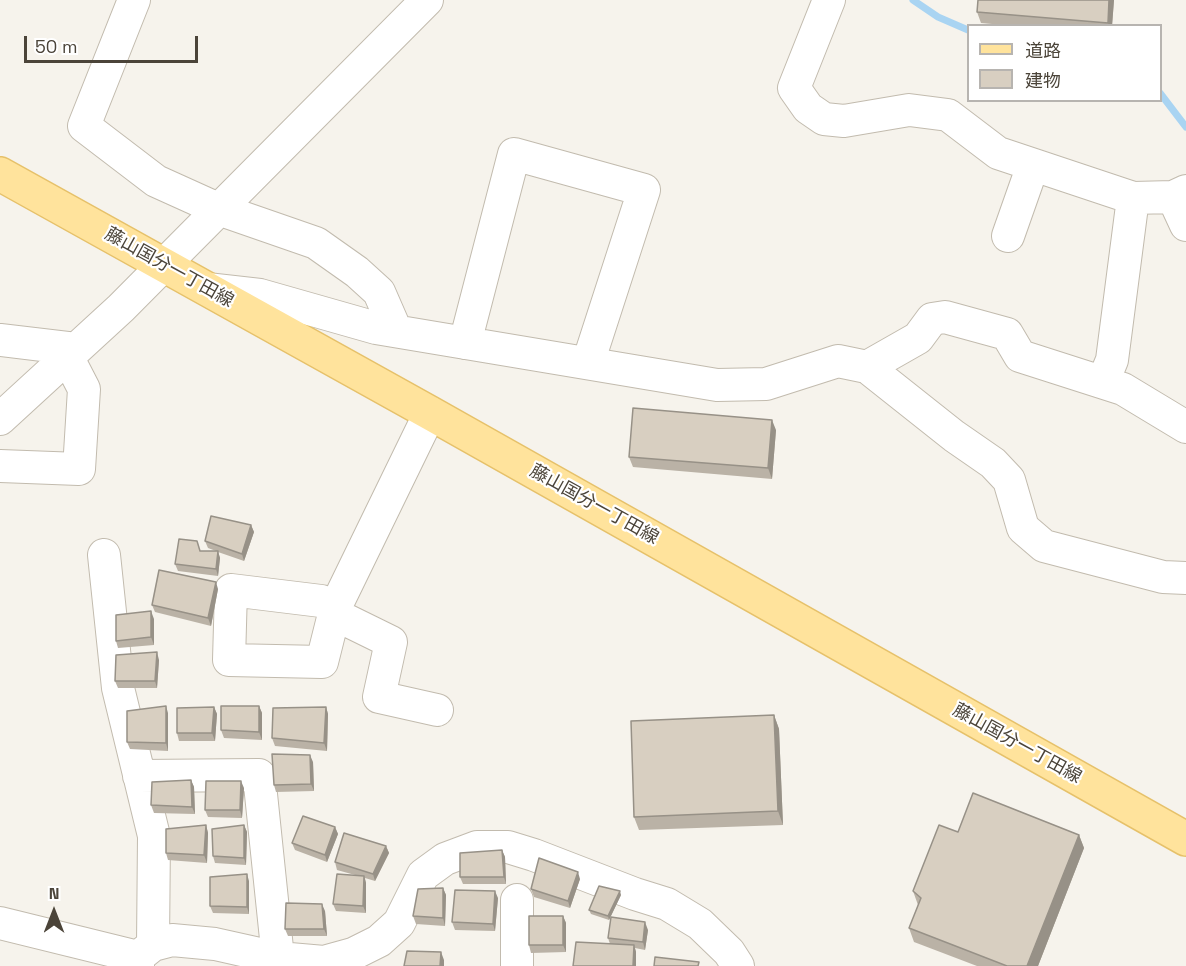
<!DOCTYPE html>
<meta charset="utf-8">
<style>
body{margin:0}
#map{position:relative;width:1186px;height:966px;overflow:hidden;background:#f6f3ec;font-family:"Space Grotesk","Noto Sans JP",sans-serif}
canvas{display:block}
.legend{position:absolute;left:967px;top:24px;width:195px;height:78px;box-sizing:border-box;background:#fff;border:2px solid #b7b4b0;margin:0;padding:8px 10px;list-style:none;font-size:18px;color:#4b4439}
.legend li{display:flex;align-items:center;gap:12px;height:30px}
.legend b{width:30px;border:2px solid #b7b4b0}
.north{position:absolute;left:24px;top:882px;width:60px;height:60px;-webkit-text-stroke:4px #fff;paint-order:stroke;rotate:0deg;font-size:16px;font-weight:700;line-height:24px;text-align:center;color:#4b4439}
.north::after{content:'';display:block;margin:auto;width:21px;height:27px;background:#4b4439;clip-path:polygon(50% 0,100% 100%,50% 72%,0 100%)}
.scale{position:absolute;left:24px;top:36px;width:174px;height:27px;box-sizing:border-box;border:3px solid #4b4439;border-top:0;padding-left:8px;font-size:18px;line-height:21px;white-space:nowrap;color:#4b4439;-webkit-text-stroke:4px #fff;paint-order:stroke}
</style>
<div id="map">
<canvas width="1186" height="966"></canvas>
<ul class="legend">
<li><b style="height:8px;background:#ffe39c"></b>道路</li>
<li><b style="height:16px;background:#d8cfc1"></b>建物</li>
</ul>
<div class="north">N</div>
<div class="scale">50 m</div>
</div>
<script>
const g = document.querySelector('canvas').getContext('2d');
g.lineJoin = 'round';
function stroke(path, color, width, dash) {
  g.strokeStyle = color;
  g.lineWidth = width;
  g.lineCap = dash ? 'butt' : 'round';
  g.setLineDash(dash || []);
  g.stroke(path);
}
function fillPath(path, color) {
  g.fillStyle = color;
  g.fill(path, 'evenodd');
}
function write(font, color, halo, rows, align = 'center') {
  g.font = font + ' "Space Grotesk","Noto Sans JP",sans-serif';
  g.lineWidth = 4.5;
  g.setLineDash([]);
  g.textBaseline = 'middle';
  g.strokeStyle = halo;
  g.fillStyle = color;
  for (const [text, x, y, turn = 0] of rows) {
    g.save();
    g.translate(x, y);
    g.rotate((+turn || 0) * Math.PI / 180);
    g.textAlign = isNaN(turn) ? turn : align;
    if (halo) g.strokeText(text, 0, 0);
    g.fillText(text, 0, 0);
    g.restore();
  }
}
stroke(new Path2D(`
 M913 0 938 17 968 30
 M1160 93 1186 127`), '#a9d4f2', 7);
const minor = new Path2D(`
 M134 0 84 126 156 181 218 209 316 243 357 272 379 292 396 331
 M829 0 794 88 808 108 824 119 844 121 909 110 948 115 998 153 1133 198 1173 197 1186 191
 M1173 197 1186 225
 M1008 236 1033 165
 M207 289 260 295 376 328 717 385 766 384 838 361 867 367 954 436 993 463 1009 480 1023 528 1044 546 1163 577 1186 578
 M0 340 76 349
 M465 343 514 154 644 190 588 363
 M867 367 918 338 932 319 945 317 1007 334 1020 356 1123 389 1186 427
 M1103 382 1112 360 1133 198
 M0 419 121 308 427 0
 M0 466 79 469 84 389 68 358
 M104 555 118 688 154 836 153 945
 M336 606 321 601 231 590 229 660 322 662 336 606 430 413
 M334 614 391 642 379 697 437 710
 M139 776 259 775 278 958
 M0 923 138 957V966
 M138 957 153 945 172 940 215 944 278 958 324 962 353 954 379 941 399 923 423 875 445 859 477 847H508L534 855 635 894 667 904 700 924 729 952 738 966
 M517 966V900`);
const major = new Path2D(`
 M0 174 430 413 1186 839`);
stroke(minor, '#c2bbae', 34);
stroke(major, '#e6c16a', 36);
stroke(minor, '#fff', 32);
stroke(major, '#ffe39c', 33);
fillPath(new Path2D(`
 M978 0H1114L1112 26H1014L981 23 977 12Z
 M776 430 772 479 633 467 629 457Z
 M251 525 254 532 244 561 218 552 220 558 218 576 178 571 175 564 200 551H216L208 548 205 541Z
 M218 589 211 626 155 612 152 605Z
 M154 619V645L118 648 116 641Z
 M159 660 157 688H118L115 681Z
 M259 706 262 713V740L224 738 221 730Z
 M214 707 217 714 215 741H179L177 733Z
 M326 707 328 714 327 751 275 746 272 738Z
 M168 713V751L130 749 127 742Z
 M774 715 779 729 783 825 639 830 634 817Z
 M313 762 314 791 276 792 274 785Z
 M191 780 194 787 195 814 154 813 151 805Z
 M244 788 242 818 208 817 205 810Z
 M206 825 208 833 207 863 168 860 166 853Z
 M244 825 247 832 246 865 215 863 213 856Z
 M335 827 338 834 327 862 295 850 292 843Z
 M958 832 1079 835 1084 848 1038 966H977L914 942 909 928 918 905 913 891Z
 M386 846 389 853 375 881 365 878 366 883V913L336 911 333 904 355 875 337 870 335 862Z
 M502 850 505 857 506 884H463L460 877Z
 M580 879 570 908 534 897 531 889Z
 M249 881V914L213 913 210 906Z
 M443 888 446 895 445 926 416 924 413 916Z
 M621 895 609 920 591 914 589 910Z
 M498 898 495 931 455 930 452 922Z
 M325 911 327 936H288L285 929Z
 M563 916 566 923V952L531 953 529 945Z
 M648 930 645 950 635 948 636 952V966H573L610 944 608 938Z`), '#bab2a6');
fillPath(new Path2D(`
 M1109 0H1114L1112 26H1109L1108 23Z
 M772 420 776 430 772 479 768 468Z
 M251 525 254 532 244 561 242 554Z
 M218 551 220 558 218 576 216 569Z
 M216 582 218 589 211 626 208 618Z
 M151 611 154 619V645L151 637Z
 M157 652 159 660 157 688 155 681Z
 M166 706 168 713V751L166 743Z
 M259 706 262 713V740L259 732Z
 M214 707 217 714 215 741 212 733Z
 M326 707 328 714 327 751 324 743Z
 M774 715 779 729 783 825 778 811Z
 M310 755 313 762 314 791 311 784Z
 M191 780 194 787 195 814 192 807Z
 M241 781 244 788 242 818 240 810Z
 M206 825 208 833 207 863 204 855Z
 M244 825 247 832 246 865 244 858Z
 M335 827 338 834 327 862 325 855Z
 M1079 835 1084 848 1038 966H1027Z
 M386 846 389 853 375 881 373 874Z
 M502 850 505 857 506 884 504 877Z
 M578 872 580 879 570 908 568 901Z
 M247 874 249 881V914L247 907Z
 M364 876 366 883V913L363 906Z
 M443 888 446 895 445 926 443 918Z
 M495 891 498 898 495 931 493 924Z
 M620 891 621 895 609 920 608 916Z
 M322 904 325 911 327 936 324 929Z
 M563 916 566 923V952L563 945Z
 M645 922 648 930 645 950 643 942Z
 M634 945 636 952V966H633Z
 M441 952 444 960V966H440Z`), '#979187');
const building = new Path2D(`
 M978 0H1109L1108 23 977 12Z
 M633 408 772 420 768 468 629 457Z
 M211 516 251 525 242 554 205 541Z
 M179 539 197 541 200 551H218L216 569 175 564Z
 M159 570 216 582 208 618 152 605Z
 M151 611V637L116 641V615Z
 M157 652 155 681H115L116 655Z
 M166 706V743L127 742V711Z
 M221 706H259V732L221 730Z
 M214 707 212 733H177V708Z
 M326 707 324 743 272 738 273 708Z
 M774 715 778 811 634 817 631 721Z
 M272 754 310 755 311 784 274 785Z
 M191 780 192 807 151 805 152 782Z
 M206 781H241L240 810H205Z
 M973 793 1079 835 1027 966H1007L909 928 921 898 913 891 939 825 958 832Z
 M303 816 335 827 325 855 292 843Z
 M206 825 204 855 166 853V829Z
 M244 825V858L213 856 212 829Z
 M344 833 386 846 373 874 335 862Z
 M502 850 504 877H460V853Z
 M539 858 578 872 568 901 531 889Z
 M247 874V907L210 906V877Z
 M337 874 364 876 363 906 333 904Z
 M599 886 620 891 608 916 589 910Z
 M443 888V918L413 916 418 889Z
 M455 890 495 891 493 924 452 922Z
 M286 903 322 904 324 929H285Z
 M529 916H563V945H529Z
 M611 917 645 922 643 942 608 938Z
 M576 942 634 945 633 966H573Z
 M407 951 441 952 440 966H404Z
 M655 957 699 962 698 966H654Z`);
fillPath(building, '#d8cfc1');
stroke(building, '#979187', 1.5);
write('18px', '#4b4439', '#fff', [
 ["藤山国分一丁田線",169,268,29],
 ["藤山国分一丁田線",594,505,29],
 ["藤山国分一丁田線",1017,744,29]
]);
</script>
